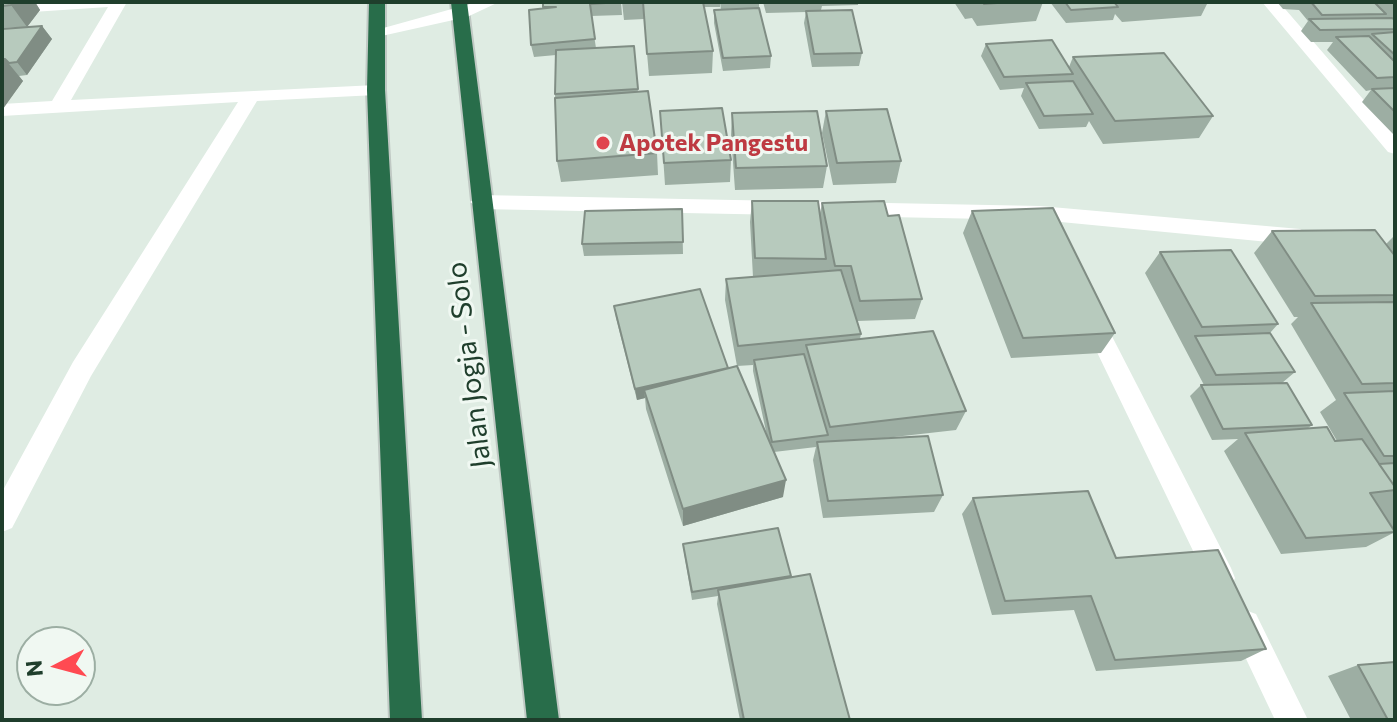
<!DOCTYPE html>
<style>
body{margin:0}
#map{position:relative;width:1397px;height:722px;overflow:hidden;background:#dfece3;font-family:Commissioner,sans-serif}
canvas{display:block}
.frame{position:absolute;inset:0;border:4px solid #1f3e2c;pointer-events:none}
.north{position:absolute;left:16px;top:626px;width:80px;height:80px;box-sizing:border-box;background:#f0f8f2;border:2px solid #9caea3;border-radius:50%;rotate:264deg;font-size:22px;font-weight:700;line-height:32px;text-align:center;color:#1f3e2c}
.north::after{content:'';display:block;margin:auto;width:28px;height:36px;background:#ff4a52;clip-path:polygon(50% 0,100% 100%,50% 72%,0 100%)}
</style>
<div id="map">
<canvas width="1397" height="722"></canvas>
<div class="frame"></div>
<div class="north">N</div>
</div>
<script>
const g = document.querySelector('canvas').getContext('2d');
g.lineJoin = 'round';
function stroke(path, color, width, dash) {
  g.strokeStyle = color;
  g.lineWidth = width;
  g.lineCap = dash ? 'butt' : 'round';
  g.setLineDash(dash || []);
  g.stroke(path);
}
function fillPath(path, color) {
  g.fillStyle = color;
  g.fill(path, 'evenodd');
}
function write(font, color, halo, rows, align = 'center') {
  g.font = font + ' Commissioner,sans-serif';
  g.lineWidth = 6;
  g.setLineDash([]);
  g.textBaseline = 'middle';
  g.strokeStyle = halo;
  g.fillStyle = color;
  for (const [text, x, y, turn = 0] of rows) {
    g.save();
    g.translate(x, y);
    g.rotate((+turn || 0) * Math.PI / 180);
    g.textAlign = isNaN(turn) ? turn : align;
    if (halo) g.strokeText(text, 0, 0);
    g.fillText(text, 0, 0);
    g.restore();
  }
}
const highway = new Path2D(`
 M369 2H385V90L422 720H390L367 90Z
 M451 2H467L559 720H527Z`);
stroke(highway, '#c0c9c4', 4);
fillPath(new Path2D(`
 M39 2H127L71 100 376 85 385 90 376 95 257 101 91 376 12 528 2 532V492L73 362 238 102 2 116V104L52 101 108 7 2 14V4Z
 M477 2H499L467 17 377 37 369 32Z
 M1262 2H1279L1395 136V154L1388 152Z
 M480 195 1040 206 1300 229 1311 237 1300 245 1040 220 480 209 470 202Z
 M1091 308 1099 311 1231 568 1235 578 1231 588 1221 592 1211 588 1080 317 1083 311Z
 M1245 610 1256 614 1308 720H1275L1230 625 1234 614Z`), '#fff');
fillPath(highway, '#286d4a');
fillPath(new Path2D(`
 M2 2H35L40 10 27 27 2 28Z
 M543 2H621L622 15 591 16 596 48 634 46 638 92 657 153 658 175 561 182 557 161 555 94 556 55 534 57 531 45 543 8Z
 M622 2H720V7H704L713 51 712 73 649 76 644 19 624 20Z
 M720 2H759V8L771 56 770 68 723 71 714 23V10H721Z
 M763 2H858V5L822 6 821 10 862 53 859 66 812 67 804 23 806 12 766 13Z
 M954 2H1043L1036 21 977 26 972 18 965 19Z
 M1050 2H1208L1201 16 1122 22 1115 14 1113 20 1066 23Z
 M1277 2H1395V136L1362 102 1371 90 1366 91 1327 50 1333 42H1311L1301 31 1308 21 1299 10 1283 9Z
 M42 26 52 39 27 75 19 76 23 81 2 109V29Z
 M986 44 1069 67 1073 57 1213 116 1199 138 1103 144 1089 121 1086 127 1039 129 1021 96 1024 88 1000 90 981 56Z
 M660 111 731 160 730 182 665 185Z
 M826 111 901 161 896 183 833 185 822 133Z
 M732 113 827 166 823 188 735 190 731 135Z
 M752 201 820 213 822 203 888 216 922 299 915 319 857 321 861 334 860 339 966 411 956 430 885 438 943 495 934 512 823 518 813 460 816 447 774 452 783 497 683 526 646 409 645 398 637 400 616 318 614 306 728 369 737 366 725 300 726 279 753 277 750 222ZM753 365V371L767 436 737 366Z
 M682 209 683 254 584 256 582 244Z
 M972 211 1115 333 1101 353 1011 358 963 233Z
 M1272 231 1386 244 1395 235V532L1366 547 1281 554 1224 451 1238 439 1212 440 1190 396 1201 385H1204L1145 273 1160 252 1278 324 1270 333 1295 372 1282 383 1312 425 1307 429 1337 441 1320 412 1336 400 1291 324 1298 317H1294L1254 253Z
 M973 498 1116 558 1266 649 1241 661 1096 671 1074 610 992 615 962 514Z
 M683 544 791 576 790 578 850 720H740L717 604 718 596 692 600 684 553Z
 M1358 665 1395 720H1351L1328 676Z`), '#9daea3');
fillPath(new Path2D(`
 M13 2H35L40 10 27 27 11 5Z
 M42 26 52 39 27 75 17 62Z
 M5 59 23 81 3 109 2 107V63Z
 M728 368 644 390 645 398 637 400 635 389Z
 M786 480 783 497 683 526V509Z`), '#808d84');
const building = new Path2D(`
 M2 2H13L11 5 2 6Z
 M543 2H621L590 4 595 39 531 45 529 10 556 7H543Z
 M643 2H703L713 51 647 54Z
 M983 2H1010L984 4Z
 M1065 2H1114L1118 7 1071 10Z
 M1311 2H1374L1386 14 1322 15Z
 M759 8 771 56 723 58 714 10Z
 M852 10 862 53 814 54 806 11Z
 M1392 18 1395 20V29L1320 30 1309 19Z
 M42 26 17 62 9 63 5 59H2V29Z
 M1395 32V55L1372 34Z
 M1369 36 1395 62V77L1377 78 1336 37Z
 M1052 40 1073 74 1004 77 986 44Z
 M634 46 638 89 555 94 556 50Z
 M1164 53 1213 116 1115 121 1073 57Z
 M1073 81 1093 114 1044 116 1026 83Z
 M1395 88V112L1372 89Z
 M648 91 657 153 557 161 555 98Z
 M722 108 731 160 664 163 660 111Z
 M887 109 901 161 837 163 826 111Z
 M817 111 827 166 736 168 732 113Z
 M752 201H818L826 259 755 258Z
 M884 201 888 216 899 215 922 299 860 301 851 266H835L822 203Z
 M1053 208 1115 333 1023 338 972 211Z
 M682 209 683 242 582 244 585 211Z
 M1375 230 1395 256V295L1315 296 1272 231Z
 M1231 250 1278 324 1202 327 1160 252Z
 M841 270 861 334 738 346 726 279Z
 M700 289 728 368 635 389 614 306Z
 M1395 302V383L1362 384 1311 303Z
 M933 331 966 411 830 427 806 345Z
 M1270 333 1295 372 1216 375 1195 336Z
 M804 354 828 435 772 442 754 360Z
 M737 366 786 480 683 509 644 390Z
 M1287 383 1312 425 1223 429 1201 385Z
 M1395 391V456H1384L1344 393Z
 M1327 427 1335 441 1362 439 1395 487V490L1370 493 1395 532 1306 538 1245 433Z
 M928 436 943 495 828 501 817 442Z
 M1395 463V487L1379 464Z
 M1088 491 1116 558 1218 550 1266 649 1115 660 1091 596 1005 601 973 498Z
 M778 528 791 576 692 592 683 544Z
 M810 574 850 720H744L718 590Z
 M1395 662V720H1388L1358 665Z`);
fillPath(building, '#b7cabd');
stroke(building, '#808d84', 2);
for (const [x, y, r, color] of [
 [603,143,8,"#e0444e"]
]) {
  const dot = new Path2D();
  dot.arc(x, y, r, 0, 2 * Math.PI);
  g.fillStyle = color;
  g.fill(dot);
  stroke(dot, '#f0f8f2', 3);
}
write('bold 24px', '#be3a42', '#f0f8f2', [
 ["Apotek Pangestu",619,143]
], 'left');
write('28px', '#1f3e2c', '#f0f8f2', [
 ["Jalan Jogja - Solo",469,365,-97]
]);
</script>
